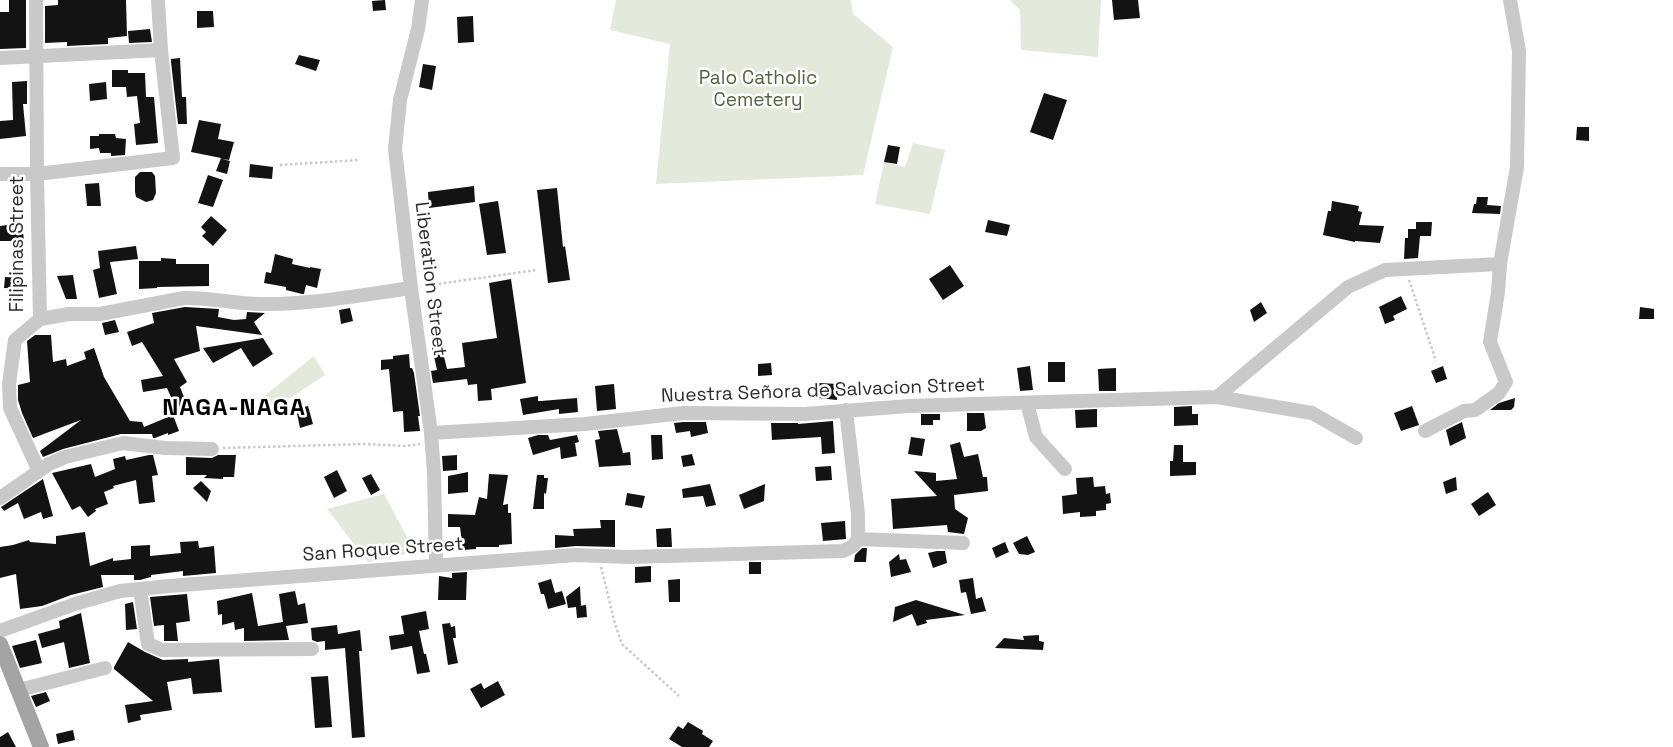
<!DOCTYPE html>
<meta charset="utf-8">
<style>
body{margin:0}
canvas{display:block;background:#fff}
</style>
<canvas width="1673" height="747"></canvas>
<script>
const g = document.querySelector('canvas').getContext('2d');
g.lineJoin = 'round';
function fillPath(path, color) {
  g.fillStyle = color;
  g.fill(path, 'evenodd');
}
function stroke(path, color, width, dash) {
  g.strokeStyle = color;
  g.lineWidth = width;
  g.lineCap = dash ? 'butt' : 'round';
  g.setLineDash(dash || []);
  g.stroke(path);
}
function write(font, color, halo, rows, align = 'center') {
  g.font = font + ' "Space Grotesk",sans-serif';
  g.lineWidth = 5;
  g.setLineDash([]);
  g.textBaseline = 'middle';
  g.strokeStyle = halo;
  g.fillStyle = color;
  for (const [text, x, y, turn = 0] of rows) {
    g.save();
    g.translate(x, y);
    g.rotate((+turn || 0) * Math.PI / 180);
    g.textAlign = isNaN(turn) ? turn : align;
    if (halo) g.strokeText(text, 0, 0);
    g.fillText(text, 0, 0);
    g.restore();
  }
}
fillPath(new Path2D(`
 M616 0H851L853 14 893 47 863 175 656 184 670 44 610 30Z
 M1010 0H1101L1098 57 1021 50 1020 10Z
 M913 143 945 150 930 214 875 204 884 162 905 167Z
 M314 356 325 375 272 410 263 397Z
 M384 494 415 552 368 562 327 509Z`), '#e3e9db');
fillPath(new Path2D(`
 M9 0H26V48L0 49V12H9Z
 M58 0H126L127 36 108 38V44L67 46V42L45 43V6L58 5Z
 M385 0 386 10 373 11 372 1Z
 M1112 0H1138L1140 18 1114 20Z
 M197 11H213L214 27 197 28Z
 M473 16 474 42 458 43 457 17Z
 M150 29 152 42 129 43 128 31Z
 M299 55 320 60 316 71 295 64Z
 M180 58 182 97H186L187 124H178L171 62V59Z
 M423 64 436 66 432 90 419 87Z
 M112 70H128V73H145L146 97H154L158 143 136 145 134 124 140 123 137 96 127 97 126 87H112Z
 M27 81V104H23L26 136 0 139V121L13 120 12 82Z
 M106 82 107 99 90 101 89 84Z
 M1044 93 1067 100 1053 140 1030 132Z
 M199 120 221 124 218 139 234 142 229 160 222 159 230 161 227 174 216 171 221 158 191 152Z
 M1577 127H1589V141L1576 140Z
 M99 134H115L116 138 126 139 125 155 111 156V153H100L99 148 90 149V136H99Z
 M888 145 900 147 897 164 884 162Z
 M250 164 273 167 272 179 249 177Z
 M140 172H152L155 176 156 193 153 200 146 202 136 197 135 192V177Z
 M208 175 223 180 213 207 198 203Z
 M99 183 101 206H87L85 184Z
 M474 186 475 202 429 208 428 192Z
 M557 188 563 247 565 246 570 280 548 283 537 190Z
 M1477 197H1488L1487 205 1501 206 1500 214 1472 213 1474 204H1476Z
 M498 201 506 253 487 255 479 204Z
 M1332 201 1359 206 1358 211 1362 212 1359 225 1384 226 1380 243 1355 241V242L1323 235 1328 211H1331Z
 M211 216 227 230 213 246 202 236 206 232 201 227Z
 M988 220 1010 225 1007 236 985 232Z
 M1416 222H1432L1431 236H1420L1418 258 1404 259 1405 238H1408V229H1416Z
 M22 223 24 241H0V226Z
 M136 246 138 259 110 262 117 294 99 298 93 270 100 268 98 251Z
 M275 254 293 259 292 264 310 268V267L321 269 317 288 306 285 304 294H302L286 290V287L264 283 266 272 271 273Z
 M161 258 176 259V264H209V286L157 287V288L139 289V261H161Z
 M950 265 964 286 943 300 929 279Z
 M73 275 77 299H66L57 276Z
 M5 277 22 278 21 289 4 288Z
 M511 279 526 383 491 389 492 400 478 401 477 384 468 385 467 379 433 383 431 371 437 370 431 343 440 340 447 369 465 367 462 343 497 338 489 283Z
 M1401 296 1407 309 1393 316 1395 320 1385 324 1379 307Z
 M1261 302 1267 313 1254 322 1250 310Z
 M185 307 219 309 218 317 234 320 246 319 247 312 265 313 254 322 262 335 196 326 200 351 174 359 187 382 180 387 190 412 179 416 167 388 143 392 141 380 163 376 142 342 132 346 127 332 154 323 152 313Z
 M1640 307 1654 309V319H1639Z
 M350 308 353 321 341 324 339 310Z
 M115 320 119 332 105 335 102 323Z
 M35 335H51L53 362 66 359 67 366 86 359 84 352 94 348 104 377 130 421 142 422 144 427 173 415 179 431 168 435V433L155 438H153L152 434H121L63 449 43 457 40 451 81 420 33 438 22 413 18 400V385L30 382 27 341Z
 M263 338 273 354 253 367 241 348 213 363 203 348Z
 M409 354 410 368H412L414 373 420 416H418L420 431 404 432 403 411 393 412 389 369 381 370V360L393 359V356Z
 M1048 362H1065V382H1048Z
 M771 363 772 375 758 376V364Z
 M1030 366 1033 390 1020 391 1017 368Z
 M1443 366 1447 379 1436 383 1431 371Z
 M1116 368V391H1099L1098 369Z
 M819 383 838 384 837 400 818 398Z
 M614 384 616 409 597 411 595 386Z
 M538 396V401H541L577 398 578 412 559 414V409L523 415 520 399Z
 M1515 398 1514 407 1511 410H1490L1499 403Z
 M308 406 313 424 300 428 296 409Z
 M1192 406V414H1198V425L1174 426V407Z
 M1412 406 1419 425 1401 431 1394 413Z
 M1097 409V427L1076 428 1075 410Z
 M967 413H984L986 428 981 431H967Z
 M921 414H940V420H933V425H921Z
 M833 421 835 453 822 454 821 437 772 440 771 423H798V424Z
 M683 422H706L708 433 691 437 690 431 676 433 674 423Z
 M1462 422 1466 438 1450 446 1446 430Z
 M617 429 623 453 630 452 631 465 599 467 595 440 600 439 598 431Z
 M538 435H548L550 440 577 435 579 442 575 443 577 456 561 459 560 447 533 455 528 438Z
 M651 435H662L663 459 652 460Z
 M911 437 925 439 922 456 908 454Z
 M960 442 964 457 978 454 983 477H987L988 491 954 495 955 509 968 518 964 534 948 532 947 525 893 529 891 499 937 496 914 471 936 473V481L957 479 950 445Z
 M1174 445H1183V462H1196V475L1170 476V461H1173Z
 M692 454 695 465 683 467 681 456Z
 M149 455H153L158 475 152 476 155 502 139 504 136 480 113 486 114 488 104 492 108 504 95 509 96 511 88 517 80 506 72 510 52 473 91 464 95 477 115 469 113 459 125 456 126 460Z
 M218 455H236L234 477H223V479L204 478 207 475H186V457L212 458Z
 M457 455V470L443 471 442 456Z
 M831 466 832 480 816 481 815 467Z
 M337 470 347 491 334 498 324 477Z
 M468 472V492L448 494V476Z
 M371 474 380 490 371 495 362 478Z
 M489 474 508 475 503 505 508 504V513H511L512 544 499 545V547H476V549L463 550 460 527H448V514L475 515 479 497 487 499Z
 M537 475H544V478H548L546 494 544 493V509H533Z
 M1093 477 1094 487 1105 486 1106 494 1110 493 1111 503 1106 504V510L1096 511V516L1080 517V512L1063 514 1062 496 1077 494 1076 478Z
 M1456 477 1457 490 1446 494 1443 482Z
 M43 479 53 516 43 519 41 512 24 519 18 503 4 511 1 507Z
 M201 481 211 491 207 502 193 488Z
 M710 484 716 505 706 507 703 496 683 498 682 489Z
 M765 484 764 501 744 509 739 495Z
 M1488 492 1496 505 1479 516 1471 504Z
 M627 493 645 496 642 508 625 505Z
 M600 520H615V547L576 546 555 548V535L574 536 573 529 601 528Z
 M845 521 846 539 823 541 821 523Z
 M671 528 672 547H657L656 529Z
 M85 532 90 566 113 558V561L131 559V546L150 545V556L181 553 180 542 198 541 199 548 214 546 216 573 183 576V571L151 575V577L140 580H134V575H101L103 587 71 595 42 606 20 609 16 574 0 578V547L13 545 29 540 30 542 56 544V536Z
 M1027 536 1035 552 1028 555 1019 554 1013 543Z
 M1005 542 1009 552 996 558 992 548Z
 M862 548H867L866 562H854L855 555Z
 M937 551H945L947 563 933 568 928 553Z
 M899 554 900 560 906 559 911 572 891 577 889 562Z
 M749 562H761V574H749Z
 M651 566V582L635 583V567Z
 M467 572 466 600H438L439 576 452 578V573Z
 M973 578 976 599 982 597 986 611 971 614 966 592 961 593 959 580Z
 M551 579 555 593 562 591 566 604 548 609 544 594H541L538 583Z
 M680 579V602H669L668 580Z
 M580 586 581 606H579L586 605 587 617 577 618 576 607 568 608 566 597Z
 M295 591 298 605 305 603 308 623 286 626 289 640 244 641V628L235 630 234 622 222 625V614L218 615 217 601 252 593 258 626 283 622 279 594Z
 M187 594 190 621 176 623 178 641H164V625L154 626 150 597Z
 M916 600 965 615 926 620 927 623 917 626 912 614 893 622 895 607Z
 M133 602 137 629 126 630 125 604Z
 M426 611 429 629 419 631 424 654H426L430 672 417 674 412 646 391 650 389 636 404 634 401 616Z
 M81 613 90 663 69 668 64 642 42 648 38 634 60 628 59 621Z
 M450 623 451 627 455 626 456 638H453L458 663 448 665 442 624Z
 M337 625 338 634 360 630 362 651H359L365 737 352 738 345 648 325 650V641L317 642 312 640 311 628Z
 M1039 635V641L1044 642 1043 650 995 648 1004 638 1024 640 1023 636Z
 M36 640 42 663 20 668 12 646Z
 M128 642 145 652 163 660 188 659V662L219 659 222 692 193 694 191 678 167 682 172 710 140 715 141 720 128 723 125 705 153 701 114 669V667Z
 M328 676 332 727 315 728 311 677Z
 M498 681 505 695 481 708 470 689 481 683 484 689Z
 M46 692 50 701 36 707 31 696Z
 M688 722 703 731 702 734 713 741 709 747H682L669 739 678 726 683 729Z
 M73 730 75 740 58 744 56 734Z
 M8 732 16 747H0V737Z`), '#131313');
stroke(new Path2D(`
 M280 165 359 160
 M1409 280 1436 361
 M424 286 536 270
 M223 448 365 444 404 446 420 444
 M601 567 615 624 622 644 679 696`), '#c9c9c9', 2.5, [2.5, 2.5]);
stroke(new Path2D(`
 M36 0 37 174 40 319
 M422 0 418 29 400 100 395 149 411 288 431 433 434 472 436 565
 M0 58 161 50
 M0 174H37L173 158 161 50 158 0
 M40 319 69 314H100L184 298C209 297 234 304 260 304 310 305 361 295 411 288
 M1217 397 1348 287 1385 270 1500 264 1517 167 1519 51 1510 0
 M1027 403 1036 437 1065 469
 M1425 431 1464 411 1475 410 1499 393 1506 382 1490 342 1498 292 1500 264
 M431 433 585 424 683 413 805 414 909 406 1217 397 1312 413 1356 438
 M39 471 10 408 9 384 15 340 40 319
 M0 498 49 464 65 457 123 443 165 448 212 449
 M858 539 963 543
 M140 589 148 644 162 650 312 649
 M0 631 75 604 120 591 169 586 576 555 629 557 843 551 853 546 858 539V514L846 410
 M19 690 105 668`), '#c9c9c9', 14);
stroke(new Path2D(`
 M0 644 41 747`), '#a4a4a4', 16);
write('19px', '#50643e', '#fff', [
 ["Palo Catholic",758,79],
 ["Cemetery",758,101]
]);
write('19px', '#2c2c2c', '#fff', [
 ["Filipinas Street",18,244,-90],
 ["Liberation Street",430,279,83],
 ["Nuestra Señora de Salvacion Street",823,391,-2],
 ["San Roque Street",383,550,-4]
]);
g.letterSpacing = '1px';
write('bold 24px', '#000', '#fff', [
 ["NAGA-NAGA",234,408]
]);
g.letterSpacing = '0px';
</script>
